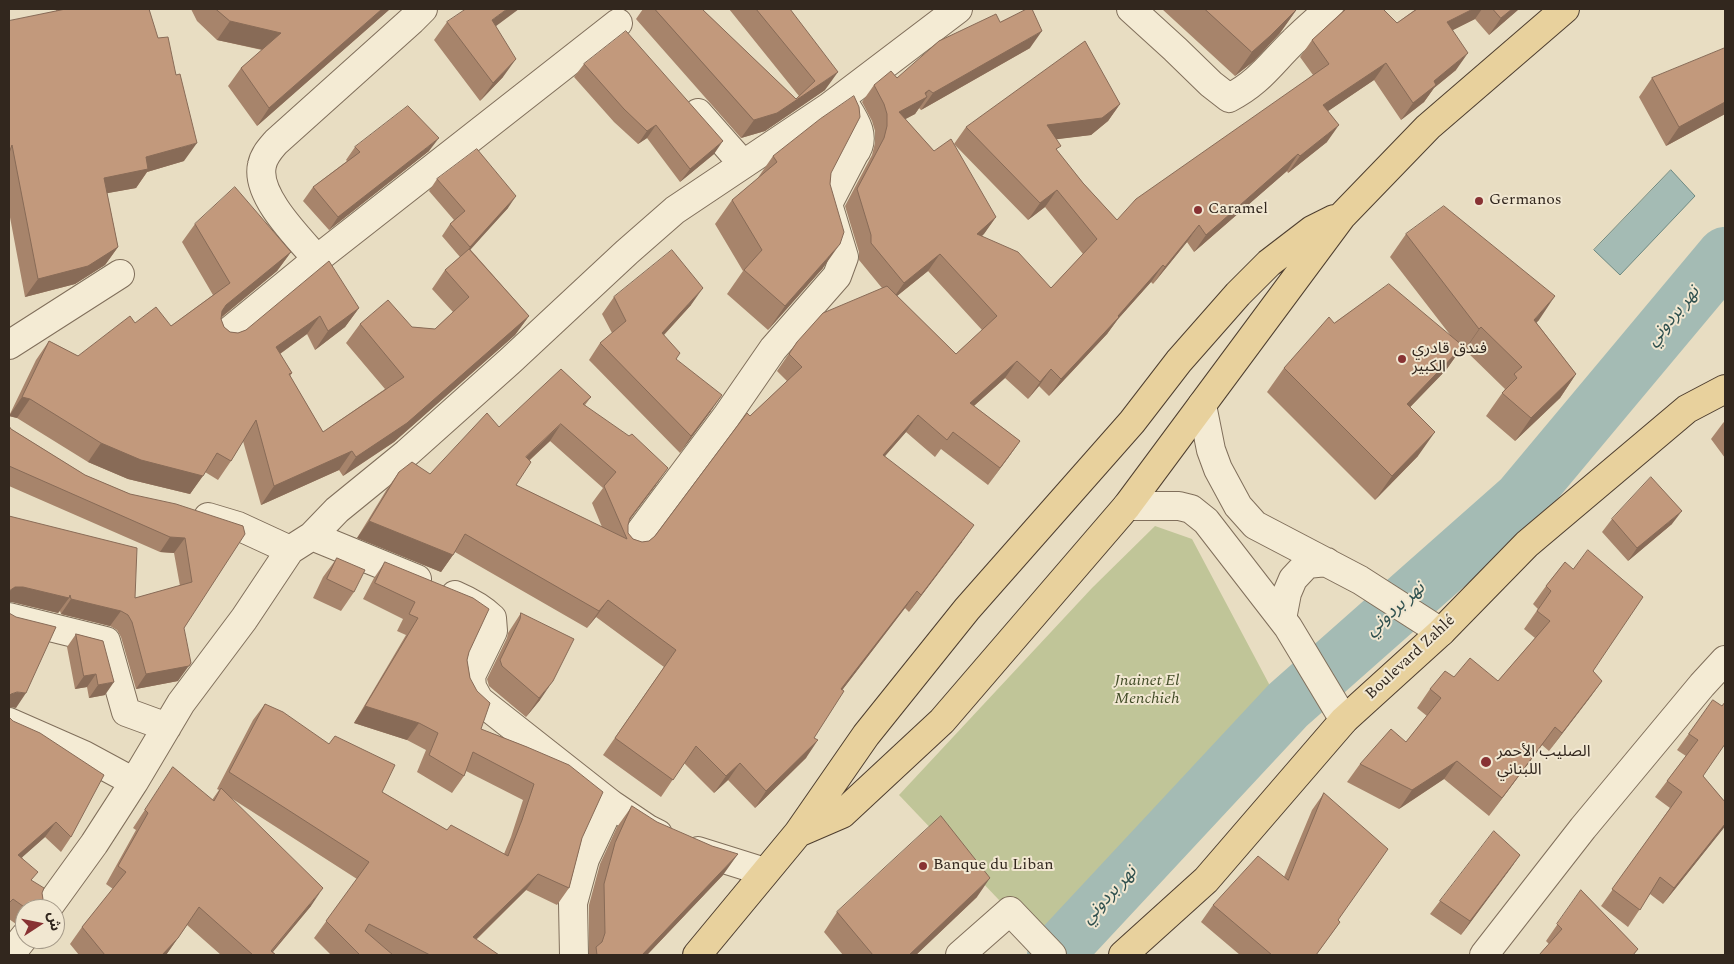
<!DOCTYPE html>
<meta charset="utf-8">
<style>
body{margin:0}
#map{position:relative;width:1734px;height:964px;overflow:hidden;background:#e8ddc2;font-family:Spectral,"Noto Sans Arabic",serif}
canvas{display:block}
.frame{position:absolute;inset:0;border:10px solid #32271e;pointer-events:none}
.north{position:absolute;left:15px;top:899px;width:50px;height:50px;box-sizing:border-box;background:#f1e7d1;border:1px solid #a59a89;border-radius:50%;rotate:79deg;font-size:14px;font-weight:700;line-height:20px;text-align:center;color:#32271e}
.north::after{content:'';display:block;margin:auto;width:18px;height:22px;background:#883233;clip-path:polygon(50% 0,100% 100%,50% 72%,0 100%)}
</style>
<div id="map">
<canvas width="1734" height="964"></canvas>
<div class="frame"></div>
<div class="north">ش</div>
</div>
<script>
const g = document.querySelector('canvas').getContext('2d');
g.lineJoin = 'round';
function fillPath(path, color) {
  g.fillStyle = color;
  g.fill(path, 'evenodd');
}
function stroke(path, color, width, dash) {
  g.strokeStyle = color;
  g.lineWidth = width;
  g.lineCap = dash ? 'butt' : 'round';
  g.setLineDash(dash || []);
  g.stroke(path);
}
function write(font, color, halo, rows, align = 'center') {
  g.font = font + ' Spectral,"Noto Sans Arabic",serif';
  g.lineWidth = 4;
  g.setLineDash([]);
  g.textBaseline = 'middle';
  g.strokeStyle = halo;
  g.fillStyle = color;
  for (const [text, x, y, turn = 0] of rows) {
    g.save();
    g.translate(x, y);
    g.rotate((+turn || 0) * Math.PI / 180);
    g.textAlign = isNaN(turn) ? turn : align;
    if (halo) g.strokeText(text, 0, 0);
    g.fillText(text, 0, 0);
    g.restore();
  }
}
fillPath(new Path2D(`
 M1155 526 1192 539 1285 714 1040 943 899 795 1092 588Z`), '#c0c598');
const water = new Path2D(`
 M1671 170 1695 196 1620 275 1594 250Z`);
fillPath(water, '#a4bbb4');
stroke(water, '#6c8881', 1);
stroke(new Path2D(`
 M1055 955 1288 705 1521 499 1725 255`), '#a4bbb4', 56);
const minor = new Path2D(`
 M1131 9 1175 49 1211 84 1229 98C1260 82 1271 63 1294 41 1305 30 1318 19 1329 9
 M698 113 743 164
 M317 259C298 237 255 195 262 165 264 155 270 149 276 142L412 20 423 9
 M223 336 317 259 618 23
 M9 345 120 274
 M1202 405 1211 450 1218 469 1238 506 1255 525 1360 580 1441 632
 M1127 506H1179L1191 509 1206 521 1288 627 1344 720
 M208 517 238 526 290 550
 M312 536 417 579
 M631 544 726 417 773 349 837 276 844 257 828 204 854 154C869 135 851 115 841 98
 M455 595C469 601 481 607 492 618L493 631 471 676 472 687 479 700 611 804 648 829 658 834
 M9 617 106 641 126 712 167 727
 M1282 619 1287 593 1293 579 1307 564 1327 562
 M9 722 84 755 134 782
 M698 851 765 872
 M47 909 94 844 134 782 181 703 244 619 290 550 312 536 337 510 407 453 510 361 627 252 675 210 829 107 958 9
 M10 955 25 936
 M574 955 573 903 585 859 611 804
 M960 955 1010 911 1052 955
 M1484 955 1583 828 1702 685 1725 660`);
const major = new Path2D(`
 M798 833 842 814 942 721 1127 506 1342 216 1428 127 1565 9
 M697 955 798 833 866 735 967 609 1132 422 1179 361 1238 294 1269 263 1312 230 1334 219
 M1123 955 1206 880 1344 720 1441 632 1527 544 1687 409 1725 389`);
stroke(minor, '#806f5b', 30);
stroke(major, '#4e3e2f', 30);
stroke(minor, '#f4ebd4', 28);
stroke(major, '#e8d19d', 28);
fillPath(new Path2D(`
 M56 9H149L184 161 147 172 136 188 107 193 118 247 105 265 75 284 25 297 9 212V21L56 11Z
 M191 9H390L257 126 228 86 241 68 262 50 217 40 197 21Z
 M643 9H702L796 99 799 96 729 9H790L825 90 765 131 741 138 636 19Z
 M1162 9H1297L1280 33 1254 61 1235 76Z
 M1344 9H1383L1397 23 1416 9H1519L1489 35 1475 19 1453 30 1456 70 1434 88 1424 102 1401 120 1374 80 1328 111 1327 142 1288 173 1287 171 1194 252 1187 242 1153 284 1151 282 1118 319 1107 334 1049 396 1039 386 1028 399 1005 378 974 406 1020 441 988 485 941 449 935 457 906 432 885 456 962 542 909 612 905 608 842 690 814 738 806 758 755 808 728 780 714 793 684 763 661 797 603 755 664 667 596 617 587 628 455 552 441 572 357 538 387 489 399 472 430 474 499 427 591 397 585 405 656 485 629 520 628 525V533L633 539 642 542 649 541 655 536 750 416 787 381 777 371 797 342 882 288 859 260V252L845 206 872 155 875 143V131L872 121 862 102 874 85 897 78 1000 22 1030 48 921 110 919 108 915 114 905 119 934 151 996 217 982 236 1051 288 1083 254 1045 207 1028 220 954 144 966 127 1120 104 1108 121 1091 135 1056 139 1057 151 1083 183 1117 220 1313 75 1300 57 1312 40 1344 10ZM928 271 982 330 956 354 897 296ZM550 441 603 488 592 503 602 527 516 485 529 461Z
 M447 22 496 26 503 77 480 101 434 40Z
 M1725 48V114L1666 146 1639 97 1652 78Z
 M584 64 714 154 680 182 647 138 638 144 614 122 574 77Z
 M355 147 429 151 329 230 303 201 313 187 347 161 346 160Z
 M773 156 831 173 823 268 768 330 727 294 743 271 715 224 732 200 757 179Z
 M437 179 508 208 470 249 529 316 515 335 394 442 343 476 339 470 261 505 243 441 231 461 218 480 205 472 190 494 128 479 88 462 17 418 9 416 36 360 49 341 78 356 135 323 171 326 213 295 182 242 195 224 291 252 277 271 221 318V319L224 327 230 332 238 333 246 330 359 308 345 327 315 350 307 334 280 354 292 373 290 376 323 432 385 389 346 343 360 324 412 327 435 329 453 312 432 289 445 270 460 257 442 236 450 224 454 220 429 191Z
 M1406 234 1539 320 1536 322 1576 374 1560 398 1515 441 1486 416 1505 389 1465 350 1463 352 1461 349 1446 370 1410 407 1418 456 1375 500 1267 392 1284 368 1334 323 1451 336 1390 257Z
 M614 297 691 305 664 335 676 359 711 411 680 453 589 360 600 343 612 333 602 314Z
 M1725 421V458L1711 439 1723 423Z
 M9 426 11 429 85 475 130 494 243 526 184 628 178 681 136 689 121 637 117 630 110 626 61 614 60 611 58 613 12 602 9 516 135 598 180 586 174 553 160 552 9 486Z
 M1612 519 1672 524 1628 561 1602 532Z
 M337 558 354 592 341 611 313 598 323 577Z
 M385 562 469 652 467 660 470 678 481 729 527 747 582 838 569 888 557 905 526 890 476 940 499 955H331L314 938 357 879 231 798 311 906 273 952 276 955H221L187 925 166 955H79L70 944 82 927 113 889 106 884 136 830 133 828 173 767 212 800 219 790 217 789 253 720 265 704 382 792 447 830 504 854 511 837 523 800 466 771 464 776 452 793 417 772 426 750 407 740 354 723 406 635 397 631 403 619 363 599 374 578Z
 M1565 562 1593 671 1602 681 1549 751 1542 745 1489 816 1444 779 1399 809 1347 782 1360 764 1406 742 1427 716 1417 708 1430 689 1454 677 1498 681 1535 638 1524 629 1538 609 1533 604 1546 586Z
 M521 613 540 700 526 717 489 686 487 679 507 638 508 633Z
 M76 634 103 641 105 695 89 698 87 687 75 689 67 647Z
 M1713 700 1703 776 1725 802V826L1663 904 1650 894 1628 927 1601 906 1670 808 1655 797 1686 756 1677 750Z
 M9 717 71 837 61 852 45 837 22 857 32 881 42 893 43 899 36 909H25V921H20L16 924 9 919Z
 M1324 793 1338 920 1340 922 1316 955H1240L1201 922 1213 905 1284 877 1312 810Z
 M632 806 723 875 647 955H589V905L600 864 617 827Z
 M1520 855 1461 935 1430 914 1440 901Z
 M1581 890 1638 949 1633 955H1539L1549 944 1546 941Z
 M977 897 916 955H843L824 932 837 912Z`), '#a7846b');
fillPath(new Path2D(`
 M382 9H390L257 126 269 108Z
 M507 9H519L480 38 492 20Z
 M1297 9 1280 33 1254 61 1235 76 1252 52Z
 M1473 9H1482L1475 19 1435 39 1447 22Z
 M1512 9H1519L1489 35 1501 18Z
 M230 21 281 33 269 51 217 40Z
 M1042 31 1030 48 921 110 933 93Z
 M1468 53 1456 70 1434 88 1424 102 1401 120 1413 103 1434 81Z
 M516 59 503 77 480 101 493 83Z
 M1386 63 1374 80 1312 122 1323 105Z
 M838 72 825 90 765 131 741 138 754 120 777 113Z
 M929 90 923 98 927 97 915 114 887 129 899 112Z
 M1725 102V114L1666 146 1679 127Z
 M1120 104 1108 121 1091 135 1035 142 1047 125Z
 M656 125 647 138 638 144 647 131Z
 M1339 125 1327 142 1288 173 1300 156Z
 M439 138 429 151 329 230 338 217Z
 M723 141 714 154 680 182 690 169Z
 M197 143 184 161 147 172 136 188 92 196 104 178 146 157Z
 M1298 154 1287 171 1194 252 1206 235Z
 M1057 190 1045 207 1028 220 1040 203Z
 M516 196 508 208 462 259 470 247Z
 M996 217 984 234 965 251 977 234Z
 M1199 225 1187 242 1153 284 1165 267Z
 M840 244 823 268 768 330 785 306Z
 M118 247 105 265 75 284 25 297 38 279Z
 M291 252 277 271 213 324 226 305Z
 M940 254 928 271 892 300 904 283Z
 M1163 265 1151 282 1118 319 1107 334 1049 396 1061 379Z
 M703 288 691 305 650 350 662 333Z
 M1555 296 1539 320 1518 343 1534 320Z
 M359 308 345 327 315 350 328 331Z
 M320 316 307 334 263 366 276 347Z
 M529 316 515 335 394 442 343 476 356 457Z
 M1481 327 1465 350 1463 352 1479 329Z
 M1463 346 1446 370 1390 428 1407 404Z
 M1017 361 1005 378 958 420 970 403Z
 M1051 369 1039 386 1028 399 1040 382Z
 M1576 374 1560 398 1515 441 1531 418Z
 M722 395 711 411 680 453 691 436Z
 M22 397 30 399 17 418 9 416Z
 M918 415 906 432 871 472 883 455Z
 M561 424 550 441 514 474 526 457Z
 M1435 432 1418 456 1375 500 1392 476Z
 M1020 441 1008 458 988 485 1000 468Z
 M101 443 203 476 190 494 128 479 88 462Z
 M352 451 339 470 261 505 274 486Z
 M668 468 656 485 623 529 630 518Z
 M1682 511 1672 524 1628 561 1637 548Z
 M369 521 453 555 441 572 357 538Z
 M974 525 962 542 909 612 921 595Z
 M170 537 185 538 174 553 160 552Z
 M15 587H23L69 598 58 613 12 602H9V591Z
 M917 591 905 608 830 706 841 689Z
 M71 599 121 611 110 626 61 614Z
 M608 600 596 617 587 628 599 611Z
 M191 663 178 681 136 689 146 674Z
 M96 674 87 687 75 689 84 676Z
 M553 681 540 700 526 717 539 698Z
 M1602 681 1589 699 1549 751 1562 733Z
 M114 682 105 695 89 698 98 685Z
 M17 692 26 693 16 708 9 707V696L11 694Z
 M365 706 419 723 407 740 354 723Z
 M1555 727 1542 745 1489 816 1502 798Z
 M818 740 806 758 755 808 766 791Z
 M1457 761 1444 779 1399 809 1412 790Z
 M740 763 728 780 714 793 726 776Z
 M56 822 45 837 9 869 18 855Z
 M1725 824V826L1723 829 1663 904 1674 888Z
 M738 854 723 875 647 955H642Z
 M1520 855 1511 868 1461 935 1470 921Z
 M538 874 526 890 461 954 473 937Z
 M990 878 977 897 916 955H909Z
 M323 888 311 906 270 955H269Z
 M43 899 36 909H26L30 906Z
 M25 911V921H20L16 924Z
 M178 938 166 955H162Z`), '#886b57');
const building = new Path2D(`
 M66 9H149L158 38 168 37 176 75 180 74 197 143 146 157 148 169 104 178 118 247 88 266 38 279 12 145 9 153V21Z
 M216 9H382L269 108 241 68 281 33 230 21Z
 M466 9H507L492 20 516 59 493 83 447 22Z
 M655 9H702L796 99 815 81 756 9H790L838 72 777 113 754 120Z
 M1027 9H1032L1042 31 933 93 929 90 925 93 927 97 899 112 934 151 951 139 996 217 977 234 1018 252 1051 288 1097 239 1057 190 1040 203 966 127 1085 41 1120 104 1102 118 1047 125 1061 146 1056 149 1083 183 1117 220 1136 199 1329 64 1312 40 1346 9H1383L1397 23 1417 9H1473L1447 22 1468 53 1434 81 1436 85 1413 103 1386 63 1323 105 1339 125 1300 156 1298 154 1206 235 1199 225 1165 267 1163 265 1118 316 1119 317 1061 379 1051 369 1040 382 1017 361 970 403 1020 441 1000 468 953 432 947 440 918 415 883 455 974 525 921 595 917 591 841 689 844 691 814 738 818 740 766 791 740 763 726 776 696 746 673 780 615 738 676 650 608 600 599 611 465 534 453 555 369 521 399 472 412 462 430 474 487 413 499 427 561 369 591 397 583 404 629 436 632 434 668 468 630 518 628 525V533L633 539 642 542 649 541 655 536 747 413 750 416 802 367 789 354 797 342 823 313 887 286 956 354 997 316 940 254 904 283 871 243V235L857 189 884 138 887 126V114L884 104 874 85 891 71 897 78 939 41 996 14 1000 22ZM561 424 616 472 604 486 627 539 516 485 531 462 526 457Z
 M1205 9H1297L1270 36 1252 52Z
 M1493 9H1512L1501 18Z
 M626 31 723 141 690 169 656 125 647 131 624 109 584 64Z
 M1725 48V102L1679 127 1652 78Z
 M854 96 859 107 860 117 831 173 830 184 844 232 840 244 785 306 744 270 762 250 732 200 777 162 773 156 820 119Z
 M408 106 439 138 338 217 313 187 360 152 355 147Z
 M477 149 516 196 470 247 450 224 465 211 437 179Z
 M235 187 291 252 226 305 222 311 221 319 224 327 230 332 238 333 246 330 329 261 359 308 328 331 320 316 276 347 292 373 289 374 323 432 404 377 360 324 388 300 412 327 435 329 469 297 445 270 469 249 529 316 407 423 356 457 352 451 274 486 256 420 231 461 217 453 203 476 141 460 101 443 30 399 22 397 49 341 78 356 130 316 135 323 156 307 171 326 230 283 195 224Z
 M1444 206 1555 296 1534 320 1576 374 1531 418 1502 393 1517 378 1514 374 1522 367 1481 327 1479 329 1406 234Z
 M672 250 703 288 662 333 680 353 676 359 722 395 691 436 600 343 626 321 614 297Z
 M1389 284 1463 346 1407 404 1435 432 1392 476 1284 368 1329 317 1334 323Z
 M9 426 11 429 85 475 130 494 176 504 243 526 245 534 184 628 191 663 189 666 146 674 132 622 128 615 121 611 71 599 70 595 69 598 23 587H15L9 591V516L137 548 135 598 192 582 185 538 170 537 9 466Z
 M1651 477 1682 511 1637 548 1612 519Z
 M1588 550 1643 597 1593 671 1602 681 1562 733 1555 727 1502 798 1457 761 1412 790 1360 764 1391 729 1406 742 1441 698 1430 689 1445 671 1454 677 1470 658 1498 681 1550 621 1537 611 1551 591 1546 586 1565 562 1573 569Z
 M337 558 365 570 354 592 327 579Z
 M385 562 473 598 489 609 469 652 467 660 470 678 477 691 490 703 481 729 527 747 569 765 603 792 582 838 569 888 538 874 473 937 499 955H430L369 924 365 931 393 955H360L326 921 369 862 229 772 265 704 283 712 329 744 335 736 395 765 382 792 447 830 451 825 508 856 522 820 534 784 473 752 464 776 429 755 438 733 419 723 365 706 418 618 409 614 415 602 375 583Z
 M9 613 16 617 56 627 26 693 17 692 11 694 9 696Z
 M521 613 574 639 553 681 539 698 502 666 500 660 520 619Z
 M76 634 103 641 114 682 98 685 96 674 84 676Z
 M1713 700 1722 706 1725 702V744L1703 776 1725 802V824L1674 888 1660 877 1640 910 1612 889 1682 792 1667 781 1698 740 1689 734Z
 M9 717 13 721 40 733 104 775 71 837 56 822 18 855 38 872 31 880 44 888 42 893 43 899 38 906H30L27 909 13 899 9 903Z
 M173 767 214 801 221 788 323 888 271 951 276 955H253L199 907 178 938 162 955H105L82 927 126 872 118 866 148 813 145 810Z
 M1324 793 1388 849 1338 920 1340 922 1316 955H1272L1213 905 1258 856 1288 880Z
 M632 806 657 822 712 846 738 854 642 955H597L596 947 602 942 605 933 604 884 615 843Z
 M941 816 990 878 909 955H873L837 912Z
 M1494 831 1520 855 1470 921 1440 901Z
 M1581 890 1638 949 1633 955H1539L1562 929 1557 924Z`);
fillPath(building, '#c2997c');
stroke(building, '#886b57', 1);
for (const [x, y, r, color] of [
 [1479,201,5,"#883233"],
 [1198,210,5,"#883233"],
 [1402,359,5,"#883233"],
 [1486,762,6,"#883233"],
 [923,866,5,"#883233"]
]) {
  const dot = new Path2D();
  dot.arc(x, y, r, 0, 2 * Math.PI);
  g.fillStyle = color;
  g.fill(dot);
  stroke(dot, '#f1e7d1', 2);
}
write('16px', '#32271e', '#f1e7d1', [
 ["Germanos",1489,201],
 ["Caramel",1208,210],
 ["فندق قادري",1412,350],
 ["الكبير",1412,368],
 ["الصليب الأحمر",1497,753],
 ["اللبناني",1497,771],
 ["Banque du Liban",933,866]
], 'left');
write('16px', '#32271e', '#f1e7d1', [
 ["Boulevard Zahlé",1411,658,-43]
]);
write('italic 16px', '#424c27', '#f1e7d1', [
 ["Jnainet El",1147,682],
 ["Menchieh",1147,700]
]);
write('italic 18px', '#2f504e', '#f1e7d1', [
 ["نهر بردوني",1674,317,-50],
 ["نهر بردوني",1396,610,-41],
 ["نهر بردوني",1110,896,-47]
]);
</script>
